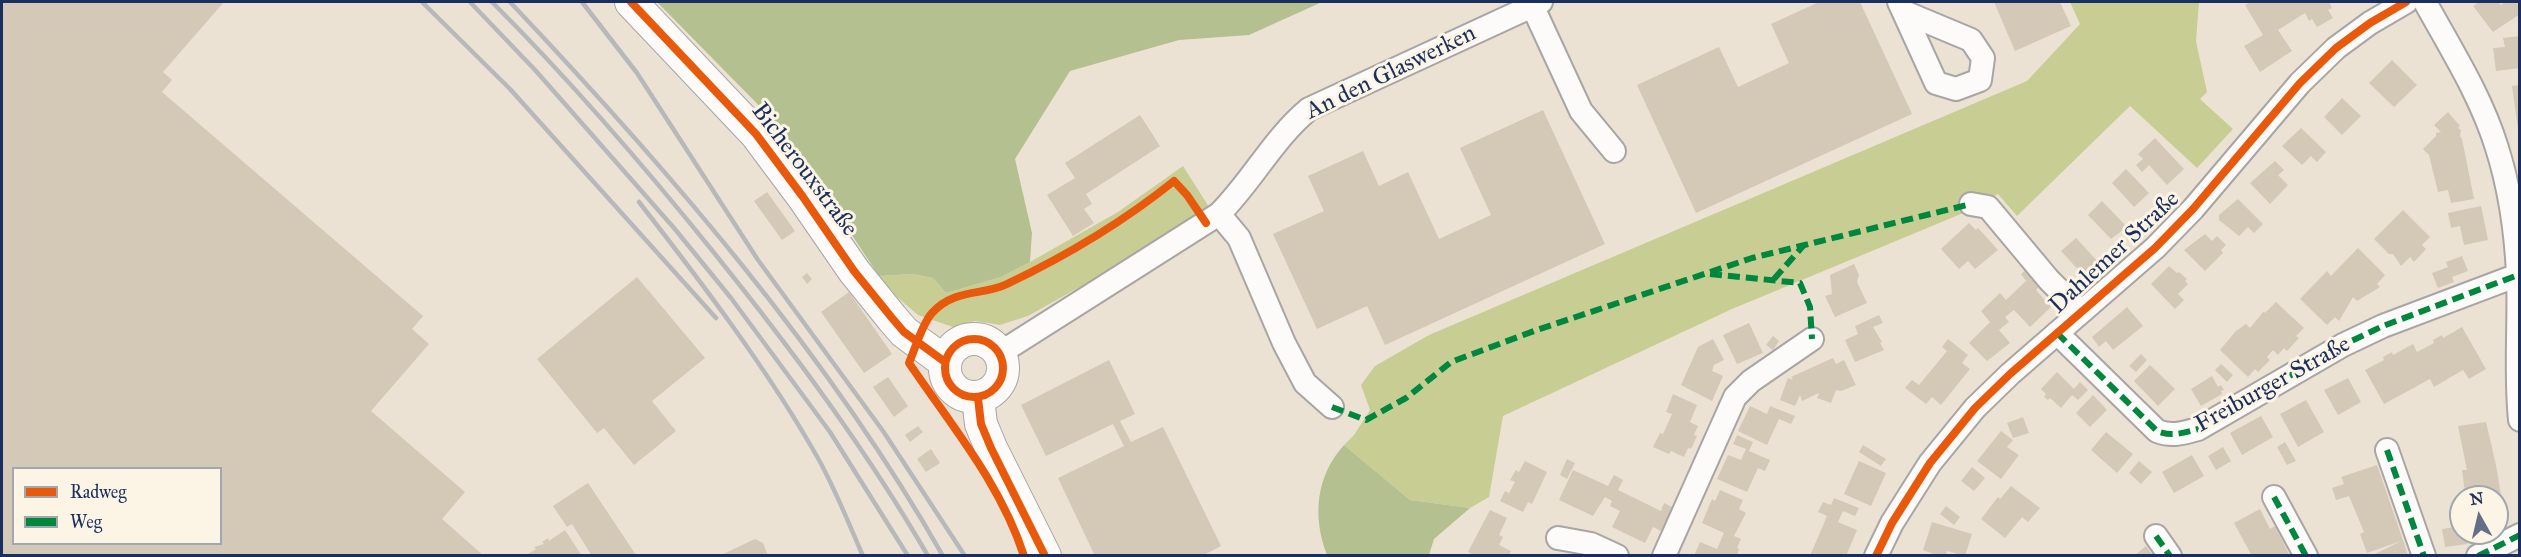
<!DOCTYPE html>
<meta charset="utf-8">
<style>
body{margin:0}
#map{position:relative;width:2521px;height:557px;overflow:hidden;background:#ece2d4;font-family:"IM FELL Great Primer",serif}
canvas{display:block}
.frame{position:absolute;inset:0;border:3px solid #1b2f5e;pointer-events:none}
.legend{position:absolute;left:12px;top:467px;width:210px;height:78px;box-sizing:border-box;background:#fcf5e5;border:2px solid #a2a6af;margin:0;padding:8px 10px;list-style:none;font-size:18px;color:#1b2f5e}
.legend li{display:flex;align-items:center;gap:12px;height:30px}
.legend b{width:30px;border:2px solid #a2a6af}
.north{position:absolute;left:2449px;top:485px;width:60px;height:60px;box-sizing:border-box;background:#fcf5e5;border:2px solid #a2a6af;border-radius:50%;rotate:352deg;font-size:16px;font-weight:700;line-height:24px;text-align:center;color:#1b2f5e}
.north::after{content:'';display:block;margin:auto;width:21px;height:27px;background:#646e87;clip-path:polygon(50% 0,100% 100%,50% 72%,0 100%)}
</style>
<div id="map">
<canvas width="2521" height="557"></canvas>
<div class="frame"></div>
<ul class="legend">
<li><b style="height:8px;background:#e8590c"></b>Radweg</li>
<li><b style="height:8px;background:#00873e"></b>Weg</li>
</ul>
<div class="north">N</div>
</div>
<script>
const g = document.querySelector('canvas').getContext('2d');
g.lineJoin = 'round';
function fillPath(path, color) {
  g.fillStyle = color;
  g.fill(path, 'evenodd');
}
function stroke(path, color, width, dash) {
  g.strokeStyle = color;
  g.lineWidth = width;
  g.lineCap = dash ? 'butt' : 'round';
  g.setLineDash(dash || []);
  g.stroke(path);
}
function write(font, color, halo, rows, align = 'center') {
  g.font = font + ' "IM FELL Great Primer",serif';
  g.lineWidth = 6;
  g.setLineDash([]);
  g.textBaseline = 'middle';
  g.strokeStyle = halo;
  g.fillStyle = color;
  for (const [text, x, y, turn = 0] of rows) {
    g.save();
    g.translate(x, y);
    g.rotate((+turn || 0) * Math.PI / 180);
    g.textAlign = isNaN(turn) ? turn : align;
    if (halo) g.strokeText(text, 0, 0);
    g.fillText(text, 0, 0);
    g.restore();
  }
}
fillPath(new Path2D(`
 M2070 2H2199L2196 41 2207 92 2200 99 2233 129 2197 168 2130 106 2017 216 1998 194 1961 214 1732 309 1503 416 1489 497 1470 508 1410 500 1344 445 1354 435 1370 410 1361 385 1375 366 1429 335 2027 81 2080 24Z
 M1183 166 1209 207 1083 285 1028 316 1000 325 975 321 953 327 918 315 897 297 879 276 913 274 933 278 946 293 1001 277 1030 262 1118 212Z`), '#c8cd94');
fillPath(new Path2D(`
 M657 2H1322L1249 35 1179 40 1070 71 1015 159 1032 233 1030 262 1001 277 946 293 933 278 913 274 879 276 781 128Z
 M1344 445 1410 500 1470 508 1434 539 1429 555H1327C1312 516 1316 476 1344 445Z`), '#b4c08f');
fillPath(new Path2D(`
 M2 2H224L163 72 172 80 162 92 423 316 412 329 429 344 371 411 465 492 442 519 484 556H2ZM14 468H220V544H14Z
 M1819 2H1860L1912 114 1696 213 1637 85 1719 47 1738 87 1789 63 1771 24Z
 M1994 2H2060L2071 26 2015 51Z
 M2250 2H2329L2332 8 2328 10 2333 18 2317 27 2312 19 2309 21 2305 13 2278 30 2292 51 2260 72 2244 46 2263 35 2245 5Z
 M2479 2H2498L2501 5 2505 2H2520V14L2493 32 2473 6Z
 M2520 36V68L2496 71 2493 48 2505 47 2503 38Z
 M2392 60 2417 85 2394 107 2369 83Z
 M2520 85V129H2518L2512 86Z
 M2342 98 2361 116 2342 135 2324 117Z
 M1543 110 1605 244 1385 345 1367 306 1317 329 1273 234 1324 211 1308 176 1363 151 1379 186 1408 172 1439 239 1491 215 1460 148Z
 M2448 112 2460 126 2458 128 2461 130 2460 136 2462 139 2474 199 2451 203 2448 190 2438 192 2429 155 2423 149 2436 136V133L2441 132 2434 125Z
 M1140 115 1160 146 1086 194 1092 204 1084 209 1094 223 1073 236 1047 195 1075 178 1065 163Z
 M2301 128 2326 152 2317 162 2311 156 2302 165 2282 146Z
 M2155 138 2184 169 2167 185 2149 165 2142 172 2136 165 2143 159 2138 154Z
 M2275 161 2284 170 2278 175 2288 185 2270 204 2250 183Z
 M2126 169 2149 193 2134 207 2112 183Z
 M767 192 795 231 782 240 754 201Z
 M2238 199 2263 224 2254 233 2248 227 2239 236 2219 220V215Z
 M2102 201 2127 227 2111 239 2088 215Z
 M2481 206 2488 240 2464 245 2460 226 2451 228 2448 213Z
 M2403 210 2430 237 2422 245 2426 249 2414 262 2410 257 2401 266 2393 254H2389L2374 239Z
 M1969 223 1976 230 1978 228 1998 250 1975 269 1968 261 1959 269 1941 249Z
 M2205 234 2212 241 2217 236 2226 245 2221 250 2223 253 2205 271 2184 250Z
 M2076 238 2100 264 2084 276 2061 251Z
 M2358 248 2385 275 2377 284 2380 287 2357 301 2353 297 2339 321 2335 317 2327 325 2300 299 2327 271 2331 276Z
 M2462 256 2468 271 2452 277 2454 282 2438 288 2432 273 2448 267 2446 262Z
 M1854 264 1859 275 1857 282 1867 303 1835 317 1825 296 1832 294 1830 275Z
 M2169 266 2177 273 2179 272 2187 279 2185 281 2188 284 2178 294 2184 300 2175 309 2151 284Z
 M2029 267 2043 283 2036 290 2051 307 2030 327 2014 310 2005 317 2009 322 1999 330 2010 343 1987 361 1969 343 1990 322 1981 311 2000 293 2006 300 2026 281 2021 274Z
 M807 273 812 279 807 284 802 277Z
 M637 277 705 358 652 401 676 431 634 465 604 428 597 433 537 359Z
 M849 292 892 354 864 373 821 312Z
 M2276 302 2304 328 2296 336 2299 338 2287 351 2284 348 2278 355 2273 350 2267 357 2270 360 2258 372 2255 369 2248 377 2220 350 2236 331 2246 324 2250 328 2264 311 2265 313Z
 M2127 307 2143 326 2113 350 2106 341 2099 347 2092 337Z
 M1879 315 1883 323 1873 327 1882 342 1880 343 1884 350 1855 362 1845 340 1858 334 1855 326Z
 M1749 323 1763 353 1737 364 1723 335Z
 M2462 327 2486 369 2469 379 2463 370 2434 387 2430 379 2384 404 2365 370 2384 360 2383 357 2392 352 2393 355 2413 344 2417 352 2434 343 2433 340 2442 335 2443 338Z
 M1773 336 1779 341 1773 350 1766 345Z
 M1713 339 1724 360 1714 365 1712 371 1723 376 1712 401 1681 385 1698 347Z
 M1948 339 1968 355 1962 363 1970 369 1941 405 1932 397 1926 404 1905 388 1912 380 1919 385 1947 351 1942 347Z
 M2141 354 2147 360 2136 372 2129 366Z
 M1833 358 1836 364 1844 360 1856 385 1841 391 1836 390 1831 403 1817 398 1819 393 1802 401 1800 395 1795 406 1780 400 1788 378 1793 380 1791 377Z
 M1109 360 1135 414 1120 421 1131 442 1163 427 1221 546 1202 556H1095L1058 478 1124 446 1113 424 1046 456 1021 405Z
 M2221 364 2233 375 2227 382 2215 370Z
 M2150 365 2175 389 2158 406 2134 381Z
 M2057 372 2074 389 2080 382 2088 390 2078 400 2072 395 2061 408 2050 398 2048 400 2044 397 2046 394 2041 389Z
 M2212 376 2218 387 2221 385 2224 390 2221 391 2222 394 2201 406 2191 389Z
 M888 377 908 406 894 417 873 387Z
 M2348 378 2361 402 2338 415 2324 390Z
 M1673 394 1697 405 1690 422 1698 426 1694 435 1697 436 1691 449 1688 448 1684 457 1671 451 1669 454 1653 447 1660 433 1663 434 1672 414 1666 412Z
 M2093 395 2107 410 2090 427 2076 413Z
 M2306 400 2324 432 2298 447 2280 414Z
 M1750 406 1767 414 1770 406 1795 416 1791 424 1779 419 1767 445 1738 431Z
 M2261 416 2273 437 2242 455 2230 433Z
 M2023 417 2029 433 2013 438 2007 423Z
 M2486 422 2496 465 2504 513 2497 514V497H2462V493L2465 492 2462 470H2467L2458 426Z
 M918 426 923 432 910 442 905 435Z
 M2001 431 2013 440 2007 447 2019 455 2001 479 1977 461Z
 M2106 432 2133 454 2117 473 2091 450Z
 M1737 435 1753 442 1749 451 1770 460 1765 471 1758 468 1747 492 1717 479 1728 455 1741 460 1746 449 1733 444Z
 M2285 442 2296 461 2287 465 2277 447Z
 M1863 445 1886 459 1881 466 1859 452Z
 M2223 447 2231 461 2216 470 2208 456Z
 M931 449 940 463 926 472 917 459Z
 M2192 455 2204 476 2174 493 2162 472Z
 M1567 459 1575 463 1567 479 1560 475Z
 M1525 461 1547 472 1532 504 1528 502 1523 512 1500 501 1505 491 1509 493 1515 482 1510 480 1516 470 1519 472Z
 M1859 461 1886 473 1871 506 1844 494Z
 M2139 461 2152 472 2141 484 2129 473Z
 M2377 465 2403 540 2408 556H2371L2401 541 2367 553 2360 534 2364 532 2349 496 2336 500 2332 488 2344 484 2341 477Z
 M1972 467 1985 478 1974 491 1961 481Z
 M1573 470 1608 486 1614 475 1623 480 1618 490 1661 511 1664 503 1674 508 1663 532 1653 527 1645 543 1612 527 1620 511 1610 506 1612 501 1605 497 1593 516 1559 500Z
 M588 483 636 555 634 556H592L572 524 567 527 553 506Z
 M2011 486 2040 508 2028 522 2022 517 2005 538 1981 519 1998 497 2000 499Z
 M1720 490 1743 500 1739 509 1746 513 1734 536 1741 539 1737 548 1739 549 1737 556H1694L1700 542 1717 549 1724 533 1702 523 1712 499 1715 501Z
 M1834 498 1859 508 1855 516 1843 511 1838 522 1857 530 1846 556H1810L1827 516 1818 512 1823 502 1831 505Z
 M1946 506 1960 517 1954 525 1940 514Z
 M2260 509 2270 529 2275 526 2290 556H2252L2234 523Z
 M1490 510 1507 518 1499 535 1503 537 1499 545 1511 551 1509 556H1475L1468 552Z
 M1932 522 1972 534 1965 556 1947 551 1946 556H1939L1923 550Z
 M2461 526V533H2465L2467 544 2445 547 2442 529Z
 M565 530 582 556H525L536 549 534 547 544 544 542 542 548 538 549 541Z
 M755 539 763 543 768 556H719Z
 M2146 546 2153 556H2134Z`), '#d4c8b7');
const street = new Path2D(`
 M1899 2 1936 83 1956 89 1980 80 1983 58 1971 40 1904 12
 M2425 2C2451 49 2481 96 2497 148 2510 189 2516 232 2518 274 2520 322 2515 371 2520 420
 M1532 5 1581 111 1614 151
 M1971 204 1988 207 2049 280 2081 312
 M1219 214 1239 238 1284 343 1305 383 1332 407
 M2057 333 2157 431C2172 437 2183 433 2198 429L2343 345 2383 326 2518 275
 M1000 353 1219 214C1253 180 1272 140 1309 109L1541 2
 M2387 450 2424 556
 M2274 497 2306 556
 M2156 536 2170 556
 M1558 538 1591 544 1617 556
 M1664 556 1735 397 1751 381 1812 339
 M1876 556 1892 523 1930 463 1975 408 2010 374 2155 248 2193 209 2300 83 2336 48 2370 23 2406 2
 M2478 556 2520 535`);
const secondary = new Path2D(`
 M631 2 756 134 803 197 854 271 892 318 904 332 945 362
 M945 368a29 29 0 1 1 58 0a29 29 0 1 1-58 0Z
 M978 398 981 424 991 448 1045 556`);
stroke(street, '#a8a5a3', 26);
stroke(secondary, '#a8a5a3', 34);
stroke(street, '#fcfbf9', 22);
stroke(secondary, '#fcfbf9', 32);
stroke(new Path2D(`
 M422 2 510 89 716 318
 M470 2 536 71 674 228 731 298 830 432 908 556
 M492 2C571 81 645 167 715 254 792 350 866 449 928 556
 M510 2C669 170 828 354 943 556
 M582 2 637 73 758 260 883 431 965 556
 M639 202C702 283 769 371 819 460 836 491 849 524 863 556`), '#b6b8ba', 4.5);
stroke(new Path2D(`
 M1710 274 1800 283 1810 307 1812 339
 M1774 279 1803 246
 M2057 333 2157 431C2172 437 2183 433 2198 429L2343 345 2383 326 2518 275
 M1332 407 1366 420 1406 398 1451 362 1534 331 1752 258 1971 204
 M2387 450 2424 556
 M2274 497 2306 556
 M2156 536 2170 556
 M2478 556 2520 535`), '#00873e', 6, [12, 6]);
stroke(new Path2D(`
 M631 2 756 134 803 197 854 271 892 318 904 332 945 362
 M945 368a29 29 0 1 1 58 0a29 29 0 1 1-58 0Z
 M978 398 981 424 991 448 1045 556
 M1024 556C1001 484 951 425 909 363 915 349 922 324 932 313 954 288 983 296 1007 284 1066 256 1123 222 1174 181L1187 195 1206 223
 M1876 556 1892 523 1930 463 1975 408 2010 374 2155 248 2193 209 2300 83 2336 48 2370 23 2406 2`), '#e8590c', 8);
write('24px', '#1b2f5e', '#fcf5e5', [
 ["An den Glaswerken",1391,73,-26],
 ["Bicherouxstraße",804,170,53],
 ["Dahlemer Straße",2115,253,-43],
 ["Freiburger Straße",2273,385,-29]
]);
</script>
